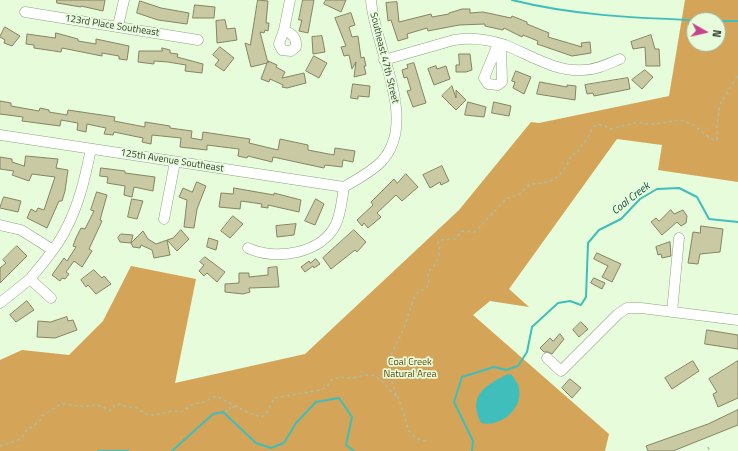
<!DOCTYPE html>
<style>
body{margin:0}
#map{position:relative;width:738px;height:451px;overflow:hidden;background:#e6fcdb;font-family:"Titillium Web",sans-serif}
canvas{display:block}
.north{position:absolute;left:686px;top:12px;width:40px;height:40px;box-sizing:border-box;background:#e6fcdb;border:1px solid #a0b097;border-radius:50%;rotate:98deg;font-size:11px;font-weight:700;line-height:16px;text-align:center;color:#363f32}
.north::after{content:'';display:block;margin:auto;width:14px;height:18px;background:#c6438a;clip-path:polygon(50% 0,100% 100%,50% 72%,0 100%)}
</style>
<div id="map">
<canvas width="738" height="451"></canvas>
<div class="north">N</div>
</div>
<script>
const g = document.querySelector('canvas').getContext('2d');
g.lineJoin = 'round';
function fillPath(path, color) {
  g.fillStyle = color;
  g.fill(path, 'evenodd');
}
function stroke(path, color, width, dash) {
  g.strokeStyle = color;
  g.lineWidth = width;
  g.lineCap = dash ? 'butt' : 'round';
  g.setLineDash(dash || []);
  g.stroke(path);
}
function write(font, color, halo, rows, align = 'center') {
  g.font = font + ' "Titillium Web",sans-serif';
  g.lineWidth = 3.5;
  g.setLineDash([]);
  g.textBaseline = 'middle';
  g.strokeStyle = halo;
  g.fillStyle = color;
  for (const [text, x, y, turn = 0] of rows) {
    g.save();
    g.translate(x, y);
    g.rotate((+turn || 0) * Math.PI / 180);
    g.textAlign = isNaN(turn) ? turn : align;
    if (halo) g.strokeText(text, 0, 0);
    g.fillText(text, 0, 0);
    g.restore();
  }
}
fillPath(new Path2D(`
 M685 0H738V182L658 170 662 145 617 139 509 289 529 307 490 301 473 315 609 434 605 451H0V360L22 350 69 355 103 321 131 266 196 279 175 383 305 354 459 210 531 122 539 123 669 96ZM694 20H718V44H694Z`), '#d4a459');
fillPath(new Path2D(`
 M508 374 512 375C514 379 519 384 519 389 523 409 500 428 481 423 467 395 486 385 508 374Z`), '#3fbebb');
stroke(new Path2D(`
 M512 0C571 15 633 18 694 20
 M718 21H738
 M98 451H128
 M172 451 213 414 223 412 256 443 271 448 284 443 296 423 316 402 339 398 352 417 346 445 354 451
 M472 451 473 441 454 402 462 377 494 367 506 370 518 366 527 352 532 327 558 303 570 301 581 305 586 297 588 243 599 230 621 219 640 199 657 189 679 188 697 197 709 219 738 222`), '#3fbebb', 2);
const building = new Path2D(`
 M57 0H105L103 11 81 6V7L57 3Z
 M258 0 268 1 266 23H269L268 31 265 30 264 33 260 32 268 63V61L277 65 276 67 285 72 282 78 304 73 306 83 287 88 282 87 283 85 270 79 269 82 261 79 267 63 251 67 245 43 250 45Z
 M303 0H314L308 33 299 31 302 20H299Z
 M326 0H346L341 12 324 4Z
 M140 1 161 8 189 13 187 24 158 20 137 13Z
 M397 2 399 22 431 14 432 17 449 14V13L462 9H470V13L483 12 511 18 512 16 527 22V24L549 33 548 37 582 47 581 43 590 42 591 53 572 56 537 44 538 41 523 35 522 37 504 28 503 30 485 26V24L459 25 428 31 427 28 407 34 408 38 398 41 391 20 388 21 386 3Z
 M195 5 215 7 214 18H193Z
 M351 13 355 25 349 27 352 37 358 36 361 58 364 57 366 66H364L366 74 354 77 356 62 352 69 349 55 344 56 341 47 346 46 335 18Z
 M225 20 227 29 235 28 237 40 217 43 216 21Z
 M5 27 20 36 12 46 4 43 5 40 0 37Z
 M56 33 78 39V41L96 44V39L129 46 127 60 119 59V56L102 53V56L62 48 61 52 34 48V45L26 44 27 34 55 38Z
 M651 35 655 49H659L660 66H646L645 47 633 49 631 42Z
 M322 36 325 52 313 54 312 37Z
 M220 47 234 58 224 71 215 65 219 60 213 55Z
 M162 48 170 50V53L178 54 177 57 203 64 202 73 185 71 186 65 168 62 154 61V64L138 62 139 51H162Z
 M459 54H470L472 70 466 72H456V65H459Z
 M314 56 327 63 319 78 306 71Z
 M414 63 426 103 413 107 407 91 411 90 407 77 404 78 402 70 408 68 407 65Z
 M436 66 437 69 446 66 450 79 434 85 428 69Z
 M645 70 653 77 642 89 632 80Z
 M516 71 531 77 524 94 513 88 515 82 512 81Z
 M628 78 630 89 594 96 593 93 587 94 585 85Z
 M540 82 567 87V85L576 86 575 100 537 94Z
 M353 84 370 86 369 97 358 96V99L351 98Z
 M452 86 456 98V90L466 100 456 110 442 96Z
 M0 101 11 103V106L39 111 40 108 49 110V112L67 115 68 110 115 117 114 121 145 127V122L170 126V128L192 131 191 138 202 140 203 132 250 139 249 143 278 150 280 139 308 145V150L334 155 335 148 355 151 353 162 343 160 342 167 325 165 324 168 273 157 272 162 248 156 247 158 238 156 239 149 207 145V150L180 147 181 138 152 135 151 144 142 142 143 138 114 132 113 135 104 134 106 128 87 124 86 132 77 130 78 123 61 120 60 126 22 121 23 117 0 114Z
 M468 102 486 107 484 117 465 115Z
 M494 102 511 106 509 116 492 113Z
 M26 156 58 159 56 168 68 170 65 191 62 201H59L47 228 27 218 31 209 36 212 38 208 44 210 55 177 32 174 29 181 12 175 14 171 0 169V157L12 159V162L24 166Z
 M442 166 449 181 441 185 440 182 430 188 423 175Z
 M101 168 125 171V173L155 177 153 191 134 187 132 197 124 195 125 186 107 183 108 177 100 176Z
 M406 174 418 187 402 201 396 195 377 213 381 217 368 228 364 223 362 226 357 220 373 205 371 202 394 179 397 183Z
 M197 182 206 186 197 209 194 228 184 227 187 200 179 197 183 188 192 192Z
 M234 188 274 195V193L301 200 299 212 268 205V208L261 207 262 204 241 201 240 209 219 207 221 193 233 194Z
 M97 192 107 195 100 220 102 221 89 249 92 251 82 267 74 261 66 272 69 274 65 279 62 278 60 281 52 275 64 258 67 261 76 247 73 246 76 238 81 228 85 229 94 211 91 210Z
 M4 197 21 201 18 212 0 208Z
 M132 199 143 201 137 219 128 217Z
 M316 199 324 204 315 225 305 221Z
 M671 210 674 214 683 210 687 216 686 223 681 226 677 222 662 235 651 222 656 218 659 221Z
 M233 216 243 224 230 238 221 231Z
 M296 224 294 235 277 237 276 226Z
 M701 226 723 229 720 252 700 254 698 264 688 263 693 232 700 233Z
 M181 230 189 239 177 251 167 240 170 255 154 258 152 250 141 245 140 248 133 247 131 243 143 231 148 239 156 244 173 238Z
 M354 230 366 242 357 252 355 250 331 269 323 258Z
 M121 234 133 235 131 243 120 242 118 238Z
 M209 238 218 241 216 250 207 247Z
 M670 242 671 256 662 258 661 254 658 255 656 247Z
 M17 246 27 256 0 283V268L6 263 3 260Z
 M597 253 621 264 612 282 602 277 608 266 594 259Z
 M205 257 225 272 217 282 207 273 204 276 199 271 204 265 200 262Z
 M316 259 320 264 314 268 313 266 305 272 301 267 309 261 310 263Z
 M277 267 279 287 249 288 250 292 243 294 225 292V284L239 283V273H249V277L268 275V268Z
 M94 270 102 278 104 276 111 284 96 294 88 285 86 287 81 280Z
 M594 278 605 283 602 289 591 283Z
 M27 301 34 310 16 322 10 315Z
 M67 317 68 321 73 320 77 330 55 338 37 337 38 321 50 322Z
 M581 322 588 329 579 337 573 330Z
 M707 330 738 335V349L705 344Z
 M560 334 564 339 552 354 548 352H544L540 348 550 338 553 341Z
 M693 361 699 371 672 389 665 378Z
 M738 361V398L718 407 713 394 717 392 709 379Z
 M570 379 581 388 572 398 562 388Z
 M738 410V425L673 451H648L646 446 708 424Z`);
fillPath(building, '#c9c9a4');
stroke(building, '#858461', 1);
const minor = new Path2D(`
 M25 12 198 40
 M118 26 124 0
 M284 30C292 34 297 37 296 47L291 51 282 50 279 44 284 30 290 0
 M498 44 484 78 488 84 498 85 502 82 501 44
 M384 60 454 40C472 37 488 39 505 45 530 55 555 72 583 70 596 70 608 64 620 59
 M0 135 344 187
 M344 187C356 180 371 172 381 162 420 122 374 47 371 0
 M164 219 175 162
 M0 225 21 230 53 250
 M248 248C275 261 322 254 336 224 341 213 342 199 344 187
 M51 298 30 279C42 264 56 249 65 231 79 205 85 178 91 149
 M0 303 30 279
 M672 312 679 238
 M547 358 561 371 618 314 627 308H641L738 320`);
stroke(minor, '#8da283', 11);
stroke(new Path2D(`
 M398 396 409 431 416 438 428 442
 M225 411H230L229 407H238
 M0 446 21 439 26 431 40 421 42 416 61 404C67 403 72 405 77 406 94 408 94 400 110 411L115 405 120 404 127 407H135L146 414 155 415 172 411 181 412 193 404 204 402 216 396 249 413 262 417 268 411 274 398 321 390 328 385 330 381C337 376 343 378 351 378 356 378 362 375 367 375 382 374 387 390 397 397L392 381 389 359 404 328 413 300 418 292 427 288 429 281 428 276 429 271C437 265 442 253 438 243L440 240 455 239 462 231 475 232 506 199 520 194 530 184C550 183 555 182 567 165 569 161 570 157 573 154L578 153C579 147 582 146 586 140 593 130 592 118 611 129L634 123 656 124 680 120 694 125 711 139 717 140V125L720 104 738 75
 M708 447 709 450`), '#acbea4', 1.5, [3, 3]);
stroke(minor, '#fff', 10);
write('10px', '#363f32', '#e6fcdb', [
 ["123rd Place Southeast",112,26,9],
 ["Southeast 47th Street",384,58,76],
 ["125th Avenue Southeast",172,161,9]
]);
write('10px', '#654507', '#e6fcdb', [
 ["Coal Creek",410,363],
 ["Natural Area",410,375]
]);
write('italic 11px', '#114948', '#e6fcdb', [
 ["Coal Creek",631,199,-38]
]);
</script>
